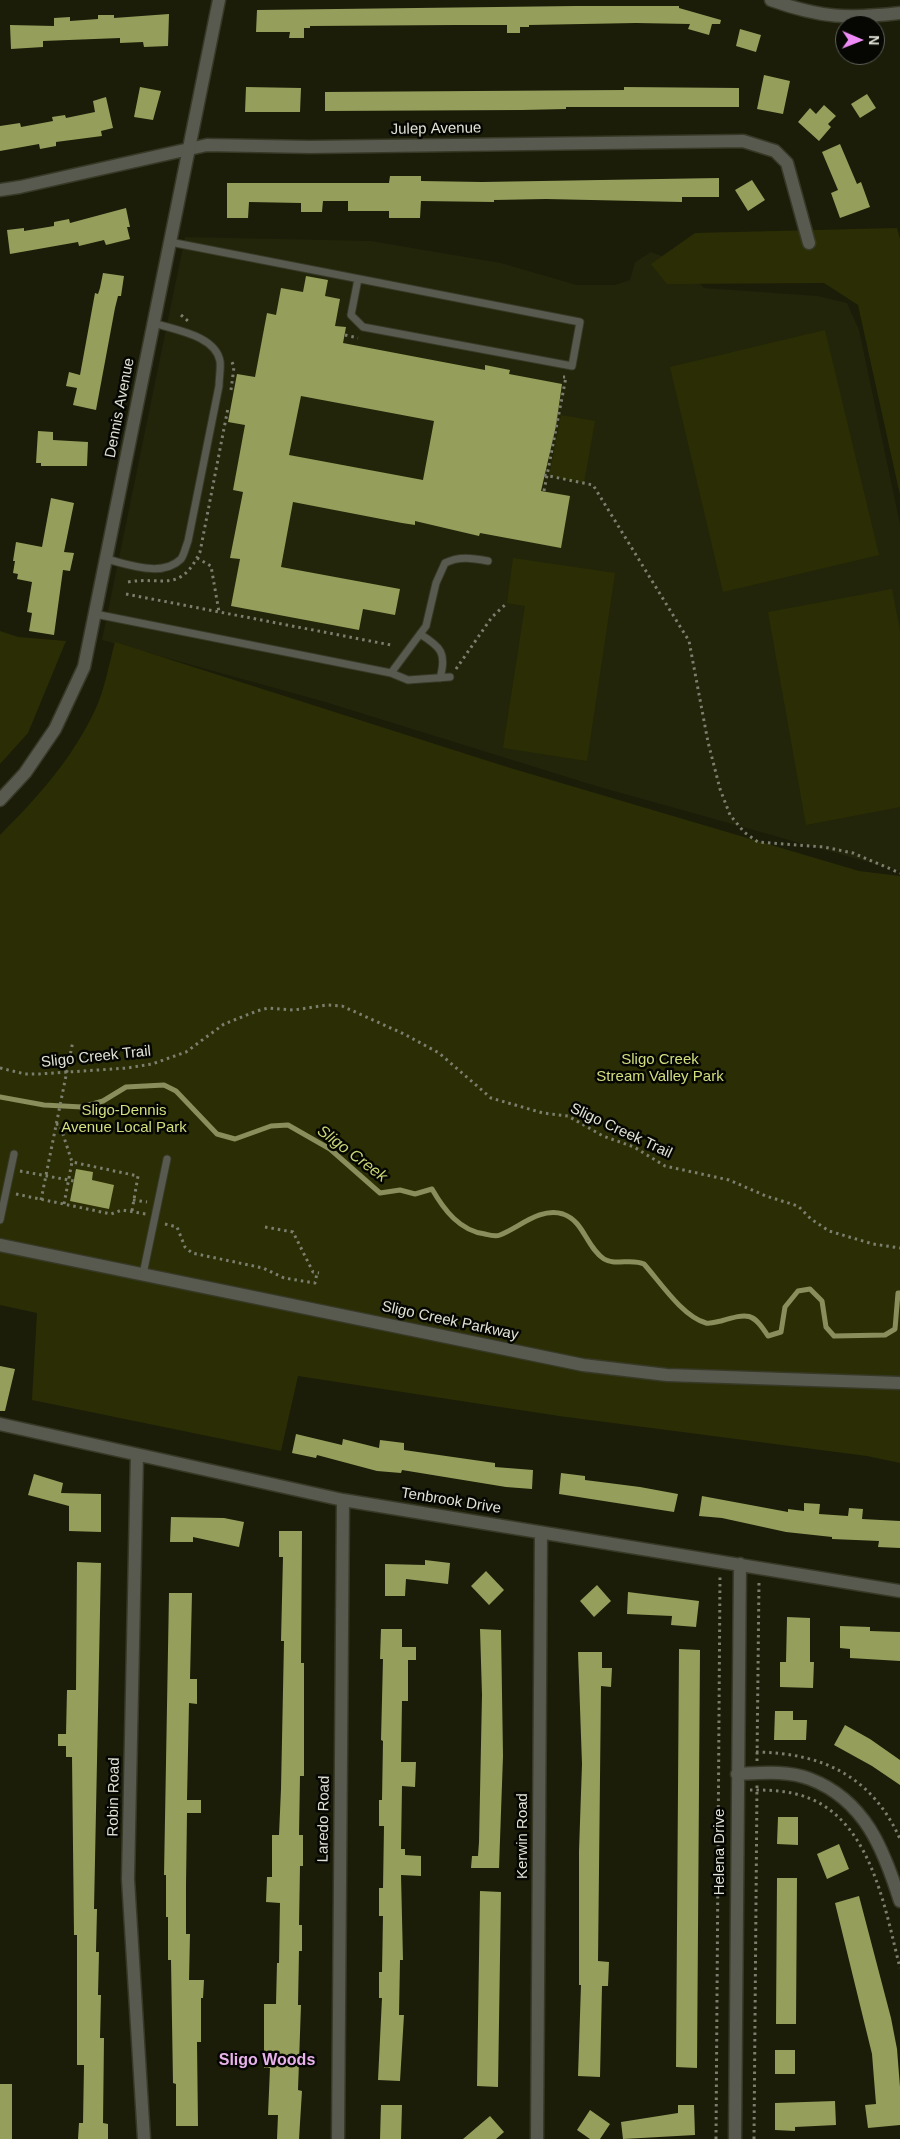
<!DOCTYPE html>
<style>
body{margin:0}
#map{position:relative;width:900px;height:2139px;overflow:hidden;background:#1b1d09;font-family:Arial,sans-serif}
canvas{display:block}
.north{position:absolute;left:835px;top:15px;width:50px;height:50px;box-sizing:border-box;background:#060702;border:1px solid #5d5f57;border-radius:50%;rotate:91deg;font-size:14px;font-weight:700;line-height:20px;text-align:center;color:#e0e2d6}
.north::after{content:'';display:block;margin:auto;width:18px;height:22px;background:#ef8bf7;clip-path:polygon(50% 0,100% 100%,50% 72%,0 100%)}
</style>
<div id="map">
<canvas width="900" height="2139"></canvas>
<div class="north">N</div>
</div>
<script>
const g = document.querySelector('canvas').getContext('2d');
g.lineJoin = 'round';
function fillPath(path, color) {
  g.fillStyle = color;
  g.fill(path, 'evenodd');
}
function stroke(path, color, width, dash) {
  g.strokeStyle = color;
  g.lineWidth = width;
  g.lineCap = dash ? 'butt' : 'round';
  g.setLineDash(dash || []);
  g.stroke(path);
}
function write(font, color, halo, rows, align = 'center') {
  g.font = font + ' Arial,sans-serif';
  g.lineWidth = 5;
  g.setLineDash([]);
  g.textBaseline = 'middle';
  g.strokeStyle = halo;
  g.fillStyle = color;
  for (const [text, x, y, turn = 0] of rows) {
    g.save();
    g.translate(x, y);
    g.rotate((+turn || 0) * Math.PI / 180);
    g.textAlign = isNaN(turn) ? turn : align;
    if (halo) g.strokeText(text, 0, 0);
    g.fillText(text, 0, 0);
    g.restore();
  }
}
fillPath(new Path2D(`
 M185 237 371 241 501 263 577 285H615L630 280 635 262 651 252 675 261 688 270 704 288 818 296 847 303 859 330 900 524V871L596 786 325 702 102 640Z`), '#222509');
fillPath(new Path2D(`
 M897 228 900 239V495L858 305 824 283 667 284 651 264 695 233Z
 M825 330 879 555 723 592 670 367Z
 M561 415 595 421 584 483 549 476Z
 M513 558 615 573 587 761 503 748 525 606 507 603Z
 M892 589 900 631V807L806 825 768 612Z
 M0 631 18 637 66 641 28 733 0 764Z
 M115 642 507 767 859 871 900 876V1463L867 1456 559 1416 298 1376 281 1451 32 1400 37 1313 0 1305V835C38 797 73 758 96 708 105 688 109 664 115 642Z`), '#2b2e04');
stroke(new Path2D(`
 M0 1097 44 1105 82 1107 103 1101 126 1087 164 1085 176 1091 217 1134 235 1139 271 1126 288 1125 330 1149 380 1193 400 1190 415 1194 432 1189C444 1210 460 1231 485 1234 489 1235 495 1237 500 1235 520 1227 540 1207 563 1214 584 1221 586 1247 604 1259 615 1266 632 1258 644 1264 660 1282 682 1316 706 1323 710 1324 716 1322 721 1321 748 1313 753 1312 768 1336L781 1332 785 1307 798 1291 810 1289 822 1301 826 1327 834 1336 885 1335 895 1329 898 1293H900`), '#898e5c', 5);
fillPath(new Path2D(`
 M576 6H679V8L721 20 720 24H712L709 35 688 29 690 24 636 23 529 25V27H520V33H507V25H455L310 26V28H304V38H289L290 32H256L257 10Z
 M169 14 168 46 144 47 143 42 120 43V38L43 41V47L11 49 10 25 54 26V18L70 17V21L98 19V15H114V18Z
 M740 29 761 35 756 52 736 46Z
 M764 75 790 81 783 114 757 109Z
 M140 87 161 91 153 120 134 117Z
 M246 87 301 88 300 112H245Z
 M624 87 739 88V107H566V109L522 110 325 111V92L624 90Z
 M867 94 876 108 860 118 851 104Z
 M106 97 113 128 101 131 102 136 56 142V146L40 149 39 144 0 151V126L20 123 21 127 53 121 52 117 65 115 66 118 95 112 93 101Z
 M824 105 836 116 828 124 831 127 819 141 798 122 810 108 816 114Z
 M840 144 857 184 861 182 870 207 840 218 831 193 838 190 822 152Z
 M390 176H421V181L482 182 719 178V197H682V202L546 199 494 200V202L421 201 420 218H389V211H348V201H323L322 212H301V203L249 202 248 218H227V183H389Z
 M752 180 765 200 748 211 735 190Z
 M126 208 130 227H127L130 239 106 245 104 240 79 246 78 242 10 254 7 230 24 228V231L54 226V222L69 219 70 223Z
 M103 273 124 276 121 296H118L115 308 96 410 73 405 77 388 66 386 69 372 80 375 95 293 98 294 100 288Z
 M306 276 328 280 325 296 340 299 335 326 346 327 343 343 485 370V365L510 370 509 374 562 384 556 426 541 491 570 496 561 548 480 533 479 536 415 521V525L402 523 293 502 281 567 400 589 395 615 363 609 359 630 231 606 240 559 230 558 243 492 233 490 245 425 228 422 237 374 255 377 267 313 276 315 281 288 303 292ZM301 396 434 421 423 480 289 455Z
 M38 431 53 432V440L88 442 87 466H41V463H36Z
 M51 498 74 503 64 552 74 553 70 571 63 570 54 635 29 631 32 613 27 612 32 582 17 579 18 574 13 573 15 561H13L16 542 42 547Z
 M76 1169 93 1172 92 1180 114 1185 109 1209 70 1201Z
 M0 1366 15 1369 5 1411H0Z
 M296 1434 342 1445 343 1439 379 1448 380 1440 404 1443V1450L495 1463V1467L533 1470 532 1489 506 1487 402 1470 401 1473 377 1471 317 1455 316 1458 292 1453Z
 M561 1473 585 1476V1480L640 1487 678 1494 674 1512 559 1494Z
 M34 1474 63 1483 61 1493 101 1494V1532L69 1531V1506L28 1495Z
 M702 1496 788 1512V1509L804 1511V1503L820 1504 819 1514 848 1516 849 1508 863 1509 862 1519 900 1521V1548L878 1547 879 1541 832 1539V1537L786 1532 722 1518 699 1516Z
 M171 1517 224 1518 244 1522 239 1547 193 1537V1542H170Z
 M279 1531H302L301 1663H304V1776H300L299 1835H303V1866H300L299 1925H302V1951H299L298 2005H301L298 2090 302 2091 299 2139H277L278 2115H268L270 2068H264V2004H276L277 1963H279L280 1903 266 1902 267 1877H272V1835H279L281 1789 284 1641H281L283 1557H279Z
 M425 1560 450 1563 448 1584 406 1579 405 1596H385V1564L425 1565Z
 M77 1562 101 1563 94 1909H97L96 1952H99L98 1995H101L100 2038H104L103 2123 108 2124V2139H78L79 2123H83L84 2065H77V1935H74L72 1757H66V1746H58V1734H66L67 1690H76Z
 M486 1571 504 1590 489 1605 471 1586Z
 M597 1585 611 1601 594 1617 580 1601Z
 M628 1592 699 1601 696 1627 671 1625 672 1616 627 1614Z
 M169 1593H192L190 1679H197V1704L189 1703 187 1800H201V1813H187L186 1885V1934H190L189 1980H204L203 1998H201V2042H197L198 2126H176V2084L173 2083 171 1960H168V1917H166V1875H164Z
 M787 1617 810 1618V1662H814L813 1688 780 1687V1662H786Z
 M840 1626 870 1627V1631L900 1632V1661L850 1658V1649L840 1648Z
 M381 1629H402V1647H416V1660H408V1701H402L401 1762H416L415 1787 402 1786 401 1849H405V1855L421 1856V1876L401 1875 403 1960H400L399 2015H404L400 2081 378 2080 382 1998H379V1972H382L383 1916H379V1888H383L384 1826H379V1800H382L383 1741 381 1740 383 1659H380Z
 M480 1629 501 1630 503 1756 499 1868H471L472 1856H478L479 1842 482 1695Z
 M679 1649 700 1650 697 2068 676 2067Z
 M578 1652H602V1668H612L611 1687 601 1686 598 1961 609 1962 608 1986H602L600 2077 578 2076 581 1985H579V1851L582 1764Z
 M775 1711H793V1720H807L806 1740H774Z
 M845 1725 870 1739 900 1760V1785L872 1766 834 1745Z
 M778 1817H798V1845L777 1844Z
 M839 1844 849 1869 827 1879 817 1854Z
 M777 1878H797L796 2024H776Z
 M480 1891 501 1892 498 2087 477 2086Z
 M859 1896 891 2018 897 2049 900 2087V2125L868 2128 865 2105 876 2104 872 2054 835 1903Z
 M775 2050H795V2074H775Z
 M0 2084H12V2139H0Z
 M835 2101 836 2125 795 2127V2131L775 2130V2103Z
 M381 2105H402L401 2139H380Z
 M678 2105H694L695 2135 623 2139 621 2122 678 2113Z
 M590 2110 610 2124 600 2139H590L577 2130Z
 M490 2116 504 2132 496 2139H463Z`), '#969e5b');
const service = new Path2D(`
 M170 242 580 322 572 366 363 327 351 315 358 279
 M106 559C128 564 162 578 181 559 184 555 186 546 188 541L219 386C219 378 221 369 220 361 215 335 174 330 154 323
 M95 614 391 673
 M420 634C441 647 447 653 440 678
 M450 677 408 680 391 673 426 626 436 583 445 563C459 556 472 558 488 561
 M0 1220 14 1154
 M143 1274 167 1159`);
const minor = new Path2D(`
 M0 190 20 187 207 145 310 147 743 141 775 151 787 163 809 243
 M0 1424 343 1500 900 1591
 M137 1455 128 1879 144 2139
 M737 1774C760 1773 788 1770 810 1779 865 1800 884 1850 900 1901
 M338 2139 343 1500
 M537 2139 541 1533
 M735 2139 740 1564`);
const tertiary = new Path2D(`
 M771 0C821 18 848 19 900 13
 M0 800 25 773 55 729 84 667 219 0
 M0 1245 583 1365 667 1375 900 1383`);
stroke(service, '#373926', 9);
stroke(minor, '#373926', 15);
stroke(tertiary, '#373926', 15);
stroke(new Path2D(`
 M181 315 188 321
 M345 335 358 338
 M231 390 234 367 232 362
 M544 475 593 485 689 641 708 742 720 789 730 815 744 832 758 842 824 847 853 853 900 873
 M544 491 566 377H563
 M197 558 211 566 219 612
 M128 582C163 576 180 594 200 552L228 408
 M126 594 391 645
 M456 669 492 617 507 603
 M0 1068 25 1074H39L127 1068 152 1064 186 1052 224 1024 257 1011 268 1008 294 1010 327 1005 342 1006 404 1034 439 1053 491 1098 543 1113 568 1116 603 1136 634 1147 665 1166 729 1180 766 1196 798 1206 811 1219 829 1231 873 1244 900 1248
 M56 1124 60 1125 72 1162
 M20 1171 74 1181
 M16 1194 111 1214 122 1210 146 1214
 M41 1200 73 1041
 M133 1200 147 1202
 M64 1204 72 1162 138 1176 132 1211
 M165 1224 177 1227 185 1247 192 1253 263 1268 284 1278 315 1283 317 1273
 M265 1227 293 1232 313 1272 319 1273
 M756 1752C822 1753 872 1776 900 1839
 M757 1761 759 1580
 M750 1790C764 1790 781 1790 796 1794 870 1812 884 1905 900 1968
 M716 2139 720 1575
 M754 2139 757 1785`), '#7c7e6e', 3, [2.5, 4]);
stroke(service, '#58594f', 7);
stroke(minor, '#58594f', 12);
stroke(tertiary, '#58594f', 12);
write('15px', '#e0e2d6', '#060702', [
 ["Julep Avenue",436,129,-1],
 ["Dennis Avenue",120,408,-79],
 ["Sligo Creek Trail",96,1057,-6],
 ["Sligo Creek Trail",621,1131,25],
 ["Sligo Creek Parkway",450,1321,12],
 ["Tenbrook Drive",451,1501,9],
 ["Robin Road",114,1797,-89],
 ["Laredo Road",324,1819,-89],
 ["Kerwin Road",523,1836,-90],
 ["Helena Drive",720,1852,-90]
]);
write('15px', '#d3de7f', '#060702', [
 ["Sligo Creek",660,1060],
 ["Stream Valley Park",660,1077],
 ["Sligo-Dennis",124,1111],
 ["Avenue Local Park",124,1128]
]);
write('italic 16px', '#cad576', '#060702', [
 ["Sligo Creek",352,1154,37]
]);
write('bold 16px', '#e9b2ed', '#060702', [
 ["Sligo Woods",267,2061]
]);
</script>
